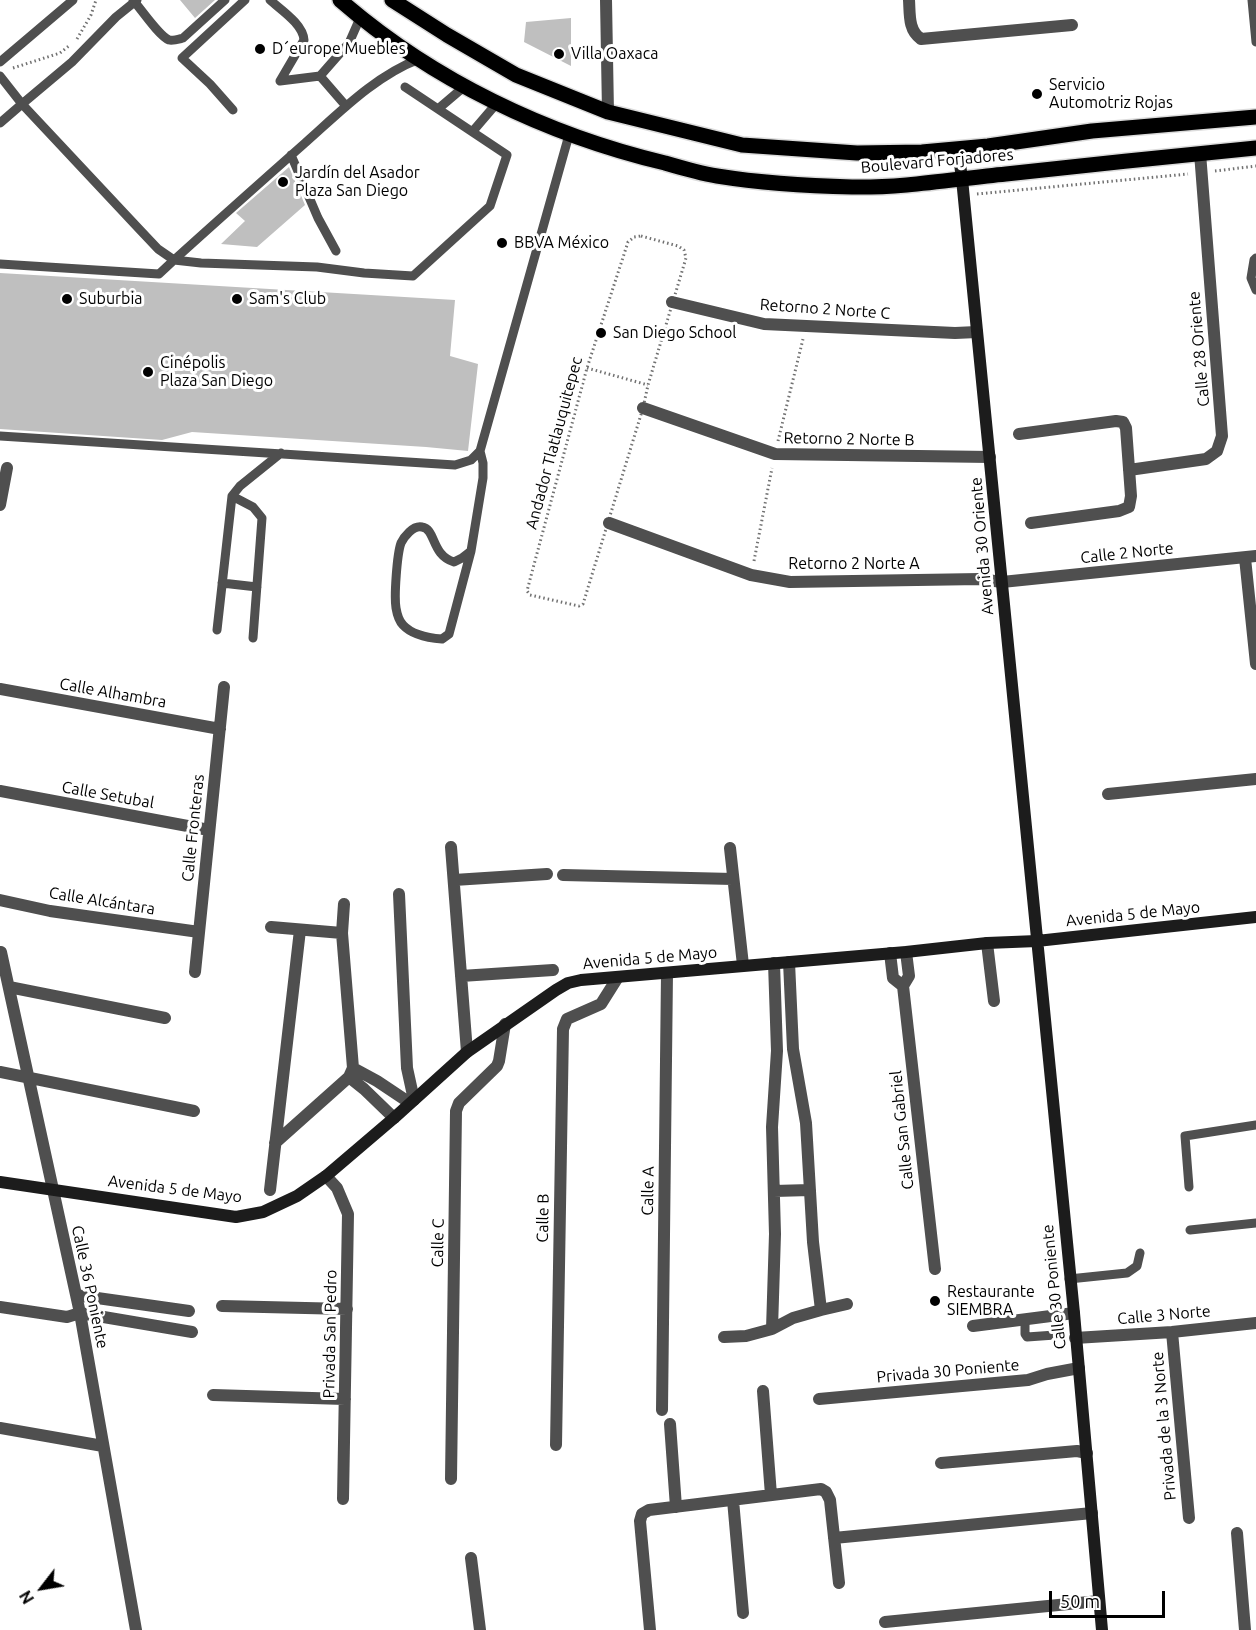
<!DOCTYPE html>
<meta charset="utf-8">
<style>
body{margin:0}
#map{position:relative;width:1256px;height:1630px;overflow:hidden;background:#fff;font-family:Ubuntu,sans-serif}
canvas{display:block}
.north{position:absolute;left:12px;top:1558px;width:60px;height:60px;-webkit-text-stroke:4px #fff;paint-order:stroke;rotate:239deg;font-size:16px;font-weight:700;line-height:24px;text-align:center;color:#000}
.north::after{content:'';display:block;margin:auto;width:21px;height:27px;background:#000;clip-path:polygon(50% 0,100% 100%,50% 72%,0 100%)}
.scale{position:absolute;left:1049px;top:1591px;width:116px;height:27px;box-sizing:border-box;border:3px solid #000;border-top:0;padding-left:8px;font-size:18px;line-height:21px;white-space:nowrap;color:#000;-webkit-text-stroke:4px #fff;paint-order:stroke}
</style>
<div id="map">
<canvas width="1256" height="1630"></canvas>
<div class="north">N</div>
<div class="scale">50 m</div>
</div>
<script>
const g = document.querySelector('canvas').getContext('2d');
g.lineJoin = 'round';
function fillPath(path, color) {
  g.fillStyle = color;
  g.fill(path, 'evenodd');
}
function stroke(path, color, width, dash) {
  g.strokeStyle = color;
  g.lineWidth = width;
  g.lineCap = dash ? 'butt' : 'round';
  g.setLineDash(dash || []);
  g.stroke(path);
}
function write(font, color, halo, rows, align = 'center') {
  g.font = font + ' Ubuntu,sans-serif';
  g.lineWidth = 6;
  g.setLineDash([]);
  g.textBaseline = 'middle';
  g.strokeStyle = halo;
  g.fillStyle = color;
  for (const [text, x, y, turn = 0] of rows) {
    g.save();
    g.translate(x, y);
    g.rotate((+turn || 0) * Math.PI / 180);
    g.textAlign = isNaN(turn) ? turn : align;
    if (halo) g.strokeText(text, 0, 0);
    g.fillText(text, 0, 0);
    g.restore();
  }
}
fillPath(new Path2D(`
 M180 0H215L195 18Z
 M571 18V66L524 42 526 22Z
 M289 167 305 205 257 247 221 244 245 221 236 213Z
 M0 273 455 300 450 356 478 364 468 451 426 447 192 432 162 440 0 429Z`), '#bfbfbf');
const primary = new Path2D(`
 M340 0C432 80 547 135 665 163 682 168 699 173 717 176 761 183 807 186 852 187 904 188 954 179 1006 174 1089 165 1173 156 1256 148
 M392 0 447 35 516 75 608 112 742 145 857 153 922 152 988 146 1092 131 1256 117`);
stroke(primary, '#dbdbdb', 18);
stroke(new Path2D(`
 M77 39 91 15 96 0
 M13 68 60 53 70 45
 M1215 171 1256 166
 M977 194 1188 174
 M641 236 678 246 684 250 686 258 648 385 643 408 583 604 579 606 530 595 527 591 532 572 587 368 628 242 634 237Z
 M587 368 648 385
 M778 441 803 339
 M754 561 772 468`), '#717171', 3, [1.5, 3]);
stroke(new Path2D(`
 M133 0C141 9 159 36 169 40 173 41 179 39 183 38L225 0
 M270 0C281 10 303 24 304 40L280 81
 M1252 0 1256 42
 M0 62 73 0
 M0 76 22 104 0 123
 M320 76 349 43 360 18
 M280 81 320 76 346 106
 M405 87 507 155 490 206 413 276 364 273 317 267 201 263 174 260C217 221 261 182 305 143 340 112 375 76 419 59
 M438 109 465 86
 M233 110 210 84 182 58 245 0
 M473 131 497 103
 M291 155 318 218 336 251
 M1256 258 1254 260 1251 278 1256 290
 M0 264 159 274 174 260 158 249 141 231 22 104 72 62 116 17 137 0
 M0 436 455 465 471 460 480 451 569 135
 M232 496 253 507 262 518 253 638
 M471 551 462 558 454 562C431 555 436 529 422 527 413 525 404 537 401 543 397 554 394 596 396 608 397 614 399 621 403 625 412 635 429 638 442 639L449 634 471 551 483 478V463L480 451
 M222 583 257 587
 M217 630 232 496 240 486 281 453
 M1189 1187 1185 1136 1256 1125
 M1190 1230 1256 1223
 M1069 1279 1127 1273 1137 1266 1140 1253
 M1025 1319V1334L1027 1337 1055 1335`), '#4f4f4f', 9);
stroke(new Path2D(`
 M606 0 608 112
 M909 0C910 14 908 30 921 39L1072 25
 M672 302 764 324 955 333 977 332
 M643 408 775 454 990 457
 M1019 434 1116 421 1123 422 1126 428 1131 496 1129 507 1119 511 1031 523
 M1129 470 1206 459 1217 451 1222 436 1200 153
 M0 505 7 468
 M609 523 751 575 790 582 980 579 1002 582 1256 556
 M1245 558 1256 664
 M0 689 220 729
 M0 791 209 830
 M1108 794 1256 779
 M451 847 467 1052
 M730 848 743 965
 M563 875 733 879
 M454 880 547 874
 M399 894 407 1068 414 1100
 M0 900 50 911 199 932
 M271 927 342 933
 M987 943 994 1001
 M1 952 80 1313 136 1630
 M906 952 909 976 903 986 935 1269
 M890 953 893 978 903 986
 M789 962 793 1049 806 1123 813 1242 821 1310
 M195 972 224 687
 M461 976 553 970
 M9 987 165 1018
 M353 1068 377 1081 410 1103
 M0 1072 194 1111
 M349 1077 364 1089 394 1118
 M275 1143 349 1077 353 1068 342 933 344 904
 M326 1176 337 1188 348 1214 343 1499
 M270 1190 300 930
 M774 1191 810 1190
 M76 1295 189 1311
 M222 1306 347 1309
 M0 1307 67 1317 80 1313 192 1332
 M973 1326 1074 1313
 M772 1329 775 1234 772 1127 777 1051 774 963
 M1172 1332 1189 1518
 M724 1337 746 1336 772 1329 793 1318 821 1310 847 1304
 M1075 1338 1172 1332 1256 1323
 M763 1391 771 1495
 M213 1395 345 1399
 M819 1399 1028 1380 1047 1374 1079 1368
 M662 1410 667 973
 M670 1424 676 1507
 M0 1428 103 1446
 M556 1445 563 1029 567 1019 601 1004 618 977
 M941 1463 1077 1451 1087 1453
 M451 1479 456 1111 459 1103 497 1066 499 1061 505 1024
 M733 1500 743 1613
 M1237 1533 1245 1630
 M834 1538 1092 1513
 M471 1558 480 1630
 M885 1622 1099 1601
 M650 1630 640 1521 642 1514 649 1510 821 1489 826 1492 830 1500 839 1583`), '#4f4f4f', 12);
stroke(new Path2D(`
 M958 149 962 179 1074 1313 1102 1630
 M0 1182 236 1217 263 1212 297 1196 326 1176 394 1118 467 1052 556 990 568 983 581 980 906 952 987 943 1037 941 1256 917`), '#1c1c1c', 12);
stroke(primary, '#000', 15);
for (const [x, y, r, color] of [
 [260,49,6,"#000"],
 [559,54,6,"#000"],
 [1037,94,6,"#000"],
 [283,182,6,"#000"],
 [502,243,6,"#000"],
 [67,299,6,"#000"],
 [237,299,6,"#000"],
 [601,333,6,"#000"],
 [148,372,6,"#000"],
 [935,1301,6,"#000"]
]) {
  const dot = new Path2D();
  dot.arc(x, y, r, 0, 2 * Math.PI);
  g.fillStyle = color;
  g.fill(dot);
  stroke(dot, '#fff', 2);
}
write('16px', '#000', '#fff', [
 ["D´europe Muebles",272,49],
 ["Villa Oaxaca",571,54],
 ["Servicio",1049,85],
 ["Automotriz Rojas",1049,103],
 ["Jardín del Asador",295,173],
 ["Plaza San Diego",295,191],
 ["BBVA México",514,243],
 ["Suburbia",79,299],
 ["Sam's Club",249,299],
 ["San Diego School",613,333],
 ["Cinépolis",160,363],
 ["Plaza San Diego",160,381],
 ["Restaurante",947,1292],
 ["SIEMBRA",947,1310]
], 'left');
write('16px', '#000', '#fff', [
 ["Boulevard Forjadores",937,161,-5],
 ["Retorno 2 Norte C",825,309,4],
 ["Calle 28 Oriente",1199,349,-95],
 ["Retorno 2 Norte B",849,439,1],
 ["Andador Tlatlauquitepec",554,443,-75],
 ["Avenida 30 Oriente",982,546,-95],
 ["Calle 2 Norte",1127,553,-6],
 ["Retorno 2 Norte A",854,564],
 ["Calle Alhambra",113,693,10],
 ["Calle Setubal",108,795,10],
 ["Calle Fronteras",193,828,-84],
 ["Calle Alcántara",102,901,9],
 ["Avenida 5 de Mayo",1133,914,-6],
 ["Avenida 5 de Mayo",650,958,-5],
 ["Calle San Gabriel",902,1130,-96],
 ["Avenida 5 de Mayo",175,1189,7],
 ["Calle A",648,1191,-89],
 ["Calle B",543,1218,-89],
 ["Calle C",438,1243,-89],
 ["Calle 36 Poniente",90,1287,78],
 ["Calle 30 Poniente",1054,1287,-96],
 ["Calle 3 Norte",1164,1315,-5],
 ["Privada San Pedro",330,1334,-89],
 ["Privada 30 Poniente",948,1371,-5],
 ["Privada de la 3 Norte",1164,1426,-95]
]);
</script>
